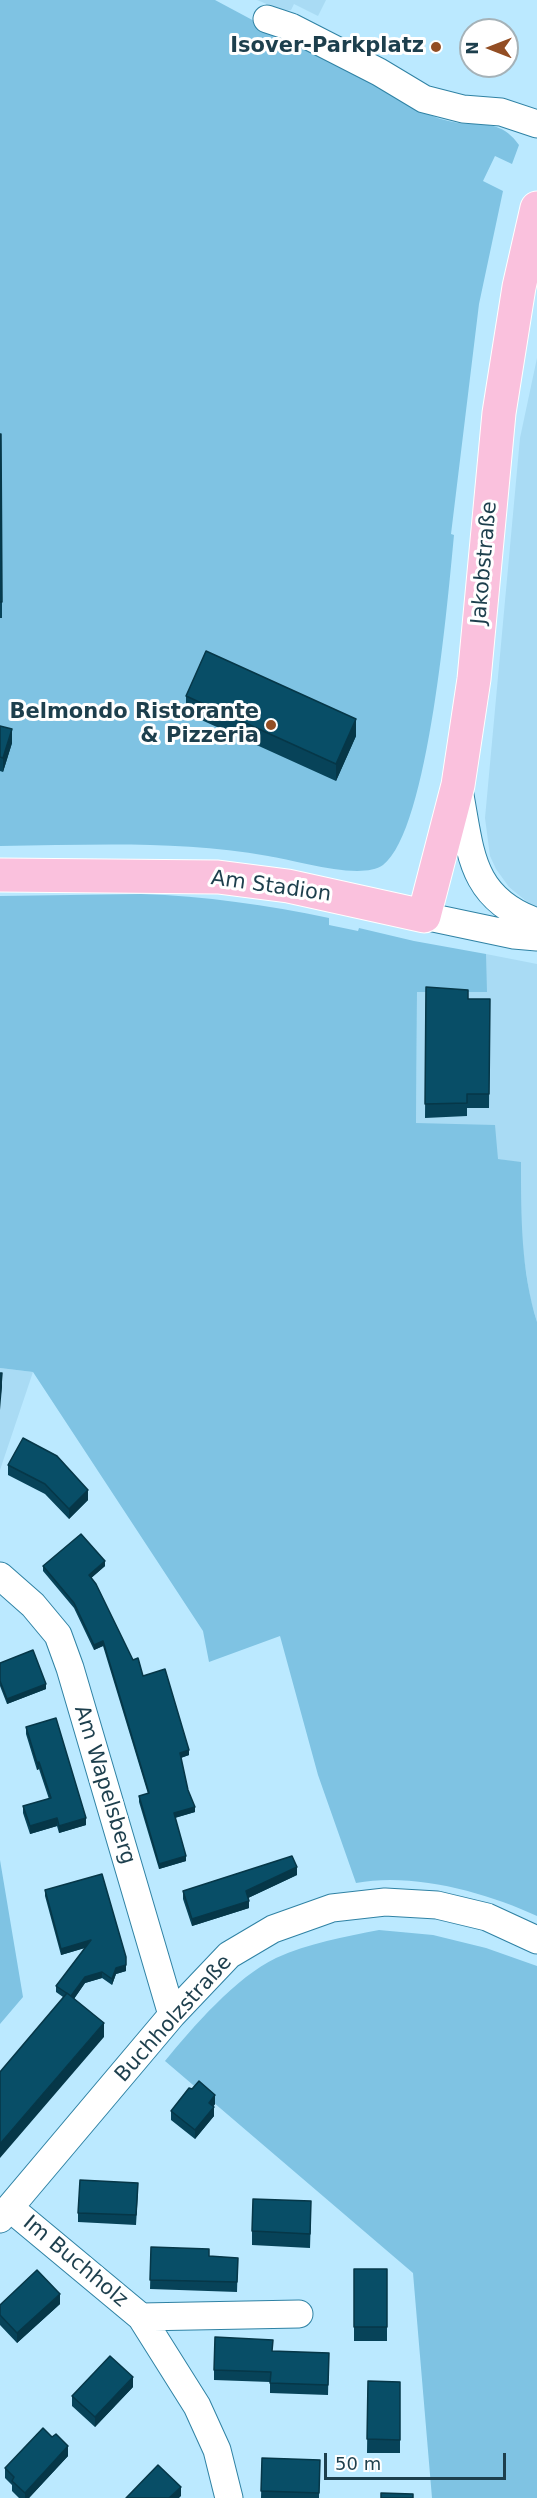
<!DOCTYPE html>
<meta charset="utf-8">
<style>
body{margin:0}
#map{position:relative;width:537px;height:2498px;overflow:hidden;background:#bbe9ff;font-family:"DejaVu Sans",sans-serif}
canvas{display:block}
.north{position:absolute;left:459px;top:18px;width:60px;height:60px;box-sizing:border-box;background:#fff;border:2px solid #a5b2b8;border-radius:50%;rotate:270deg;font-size:16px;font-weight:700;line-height:24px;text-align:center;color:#1d3f4d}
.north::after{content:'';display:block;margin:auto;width:21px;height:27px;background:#934e24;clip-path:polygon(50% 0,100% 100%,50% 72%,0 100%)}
.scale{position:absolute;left:324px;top:2453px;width:182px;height:27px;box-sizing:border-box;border:3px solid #1d3f4d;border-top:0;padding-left:8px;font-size:18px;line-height:21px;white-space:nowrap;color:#1d3f4d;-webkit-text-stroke:4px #fff;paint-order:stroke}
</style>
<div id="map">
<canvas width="537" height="2498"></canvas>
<div class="north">N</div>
<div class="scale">50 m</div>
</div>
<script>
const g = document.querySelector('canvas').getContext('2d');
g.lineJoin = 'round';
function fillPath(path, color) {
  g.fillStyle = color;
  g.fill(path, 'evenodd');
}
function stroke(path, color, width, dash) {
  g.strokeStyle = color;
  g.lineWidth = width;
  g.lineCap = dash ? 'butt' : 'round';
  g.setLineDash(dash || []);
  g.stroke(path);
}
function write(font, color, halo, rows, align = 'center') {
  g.font = font + ' "DejaVu Sans",sans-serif';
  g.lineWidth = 6;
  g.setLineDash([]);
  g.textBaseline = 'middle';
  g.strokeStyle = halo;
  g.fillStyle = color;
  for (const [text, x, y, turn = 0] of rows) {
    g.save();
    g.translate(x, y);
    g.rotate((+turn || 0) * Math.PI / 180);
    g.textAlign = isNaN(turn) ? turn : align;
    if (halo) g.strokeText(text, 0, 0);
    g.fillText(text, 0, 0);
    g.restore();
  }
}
fillPath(new Path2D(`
 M257 0H326L318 16 294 4 291 10 284 11Z
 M537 358V910L509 887 496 869 490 856 485 818 520 438Z
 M486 954 537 964V1322L530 1298 520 1232 521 1163 498 1159 416 1123 417 991 486 992Z
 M0 1368 33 1372 0 1470Z`), '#a9dbf4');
fillPath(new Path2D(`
 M0 0H215L430 115C442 120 455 123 468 124 490 124 505 125 519 145L512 164 495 156 483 181 503 191 479 304 451 534 454 535C448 596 429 831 383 865 361 881 295 860 268 856 179 840 89 845 0 846Z
 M141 894C205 896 267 905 329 918V925L358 931 359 928 414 941 486 954 487 992H417L416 1123 495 1125 498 1159 521 1162C521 1217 521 1270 537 1322V1916C486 1892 412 1872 356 1883L318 1775 280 1636 209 1662 203 1631 33 1372 0 1368V896Z
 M0 1860 23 1997 0 2024Z
 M379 1930 433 1935 486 1948 537 1966V2498H432L413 2273 165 2061C193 2027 236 1977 276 1958 309 1943 344 1937 379 1930Z`), '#7fc3e3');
const minor = new Path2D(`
 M267 19 291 27 379 72 424 99 463 109 501 112 537 124
 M458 785C471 848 467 897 537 922
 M424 916 514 935 537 937
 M0 1576 33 1605 58 1635 70 1668 172 2015
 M10 2208 141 2317 197 2406 217 2450 229 2498
 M0 2219 172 2015 229 1955 273 1929 332 1908 385 1902 437 1905 487 1917 537 1940
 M141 2317 299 2314`);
const major = new Path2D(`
 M0 875 218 877 288 886 424 916 458 785 474 679 499 413 519 287 537 208`);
stroke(minor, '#2f82a4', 29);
stroke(major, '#fff', 35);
stroke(minor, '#fff', 27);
stroke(major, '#fac1dd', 33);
fillPath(new Path2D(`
 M0 434 2 602V618H0Z
 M186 696 356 736 336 781 186 713Z
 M0 726 12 743 3 772 0 771Z
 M426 987 468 999H490L489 1108H467V1116L425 1118Z
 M8 1465 88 1500 69 1519 45 1494 8 1475Z
 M43 1566H105L91 1578 133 1660 189 1755 181 1758 188 1790 195 1812 175 1818 186 1861 159 1869 139 1802V1796L148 1794 103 1646 94 1650 74 1608 43 1571Z
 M0 1663 46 1689 7 1704 0 1686Z
 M26 1727 86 1825 59 1833 57 1826 30 1834 23 1813V1806L49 1799 39 1769 37 1770 26 1734Z
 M297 1875 248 1898 249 1908 192 1926 183 1899V1891Z
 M45 1890 126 1971 116 1974 112 1985 102 1978 85 1983 74 1999 104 2037 63 1997 56 1992V1986L85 1948 61 1955 45 1896Z
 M215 2104 213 2107 214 2116 195 2139 171 2120V2111Z
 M138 2192 136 2225 78 2222V2213Z
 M311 2215 310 2248 252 2245V2231Z
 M151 2247 209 2256 238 2258 237 2292 150 2289Z
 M354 2269H387V2341H354Z
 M60 2304 17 2343 0 2325V2305Z
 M273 2351 329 2353 328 2395 270 2393V2382L214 2380V2370Z
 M368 2381 400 2382V2453H367Z
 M133 2387 95 2427 72 2406V2396Z
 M52 2437 68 2456 29 2498H19L12 2491V2485L5 2478V2468Z
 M262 2458 320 2460 319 2498H261Z`), '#074359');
fillPath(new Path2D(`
 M356 719V736L336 781V764Z
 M12 729V743L3 772V758Z
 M2 1373V1387L0 1410V1397Z
 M88 1490V1500L69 1519V1509Z
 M105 1561V1566L89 1580V1575Z
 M103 1641V1646L94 1650V1645Z
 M46 1684V1689L7 1704V1699Z
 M189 1750V1755L180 1758V1753Z
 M39 1762V1769L37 1770V1763Z
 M195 1807V1812L174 1818V1813Z
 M57 1818V1826L30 1834V1826Z
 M86 1818V1825L59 1833V1826Z
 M186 1856V1861L159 1869V1864Z
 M297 1867V1875L246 1899V1891Z
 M249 1901V1908L192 1926V1919Z
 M91 1940V1946L61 1955V1949Z
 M126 1965V1971L116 1974 112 1985V1979L116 1968Z
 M102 1972V1978L85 1983 71 2003V1997L85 1977Z
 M104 2023V2037L0 2158V2144Z
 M215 2095V2104L209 2112V2103Z
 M214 2107V2116L195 2139V2130Z
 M60 2294V2304L17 2343V2333Z
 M133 2377V2387L95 2427V2417Z
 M68 2446V2456L29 2498H25V2493Z
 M181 2487V2496L179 2498H169Z`), '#063748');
const building = new Path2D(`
 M0 434H1L2 602H0Z
 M206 651 356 719 336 764 186 696Z
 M0 726 12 729 3 758 0 757Z
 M426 987 468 990V999H490L489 1094H467V1103L425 1104Z
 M0 1373H2L0 1397Z
 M23 1438 57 1456 88 1490 69 1509 45 1484 8 1465Z
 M81 1534 105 1561 89 1575 96 1584 133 1660 138 1658 143 1676 165 1669 189 1750 180 1753 188 1790 195 1807 174 1813 186 1856 159 1864 139 1796 149 1793 103 1641 94 1645 74 1603 43 1566Z
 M33 1650 46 1684 7 1699 0 1681V1663Z
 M56 1718 86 1818 59 1826 57 1818 30 1826 23 1806 51 1798 39 1762 37 1763 26 1727Z
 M292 1856 297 1867 246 1891 249 1901 192 1919 183 1891Z
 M102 1874 126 1957V1965L116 1968 112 1979 102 1972 85 1977 71 1996 56 1986 91 1940 61 1949 45 1890Z
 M67 1993 104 2023 0 2144V2072Z
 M199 2081 215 2095 209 2103 214 2107 195 2130 171 2111 189 2088 192 2089Z
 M80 2180 138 2183 136 2215 78 2213Z
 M253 2199 311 2201 310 2234 252 2231Z
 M151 2247 209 2249V2256L238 2258 237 2282 150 2280Z
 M354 2269H387V2327H354Z
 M37 2270 60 2294 17 2333 0 2315V2305Z
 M215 2337 273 2340 272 2351 329 2353 328 2385 270 2383 271 2372 214 2370Z
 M110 2356 133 2377 95 2417 72 2396Z
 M368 2381 400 2382V2440L367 2439Z
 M43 2428 52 2437 56 2434 68 2446 25 2493 12 2481 14 2477 5 2468Z
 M262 2458 320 2460 319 2493 261 2491Z
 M158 2465 181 2487 169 2498H126Z
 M381 2493 413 2494V2498H381Z`);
fillPath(building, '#084e67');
stroke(building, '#063748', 1.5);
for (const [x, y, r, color] of [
 [436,47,6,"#934e24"],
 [271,725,6,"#934e24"]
]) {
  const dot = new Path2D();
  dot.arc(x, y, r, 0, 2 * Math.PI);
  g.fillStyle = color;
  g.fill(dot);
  stroke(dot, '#fff', 2);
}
write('bold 21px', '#1d3f4d', '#fff', [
 ["Isover-Parkplatz",424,47],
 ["Belmondo Ristorante",259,713],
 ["& Pizzeria",259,737]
], 'right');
write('21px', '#1d3f4d', '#fff', [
 ["Jakobstraße",485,563,-85],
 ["Am Stadion",271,887,8],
 ["Am Wapelsberg",104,1785,73],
 ["Buchholzstraße",174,2019,-48],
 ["Im Buchholz",75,2262,40]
]);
</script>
